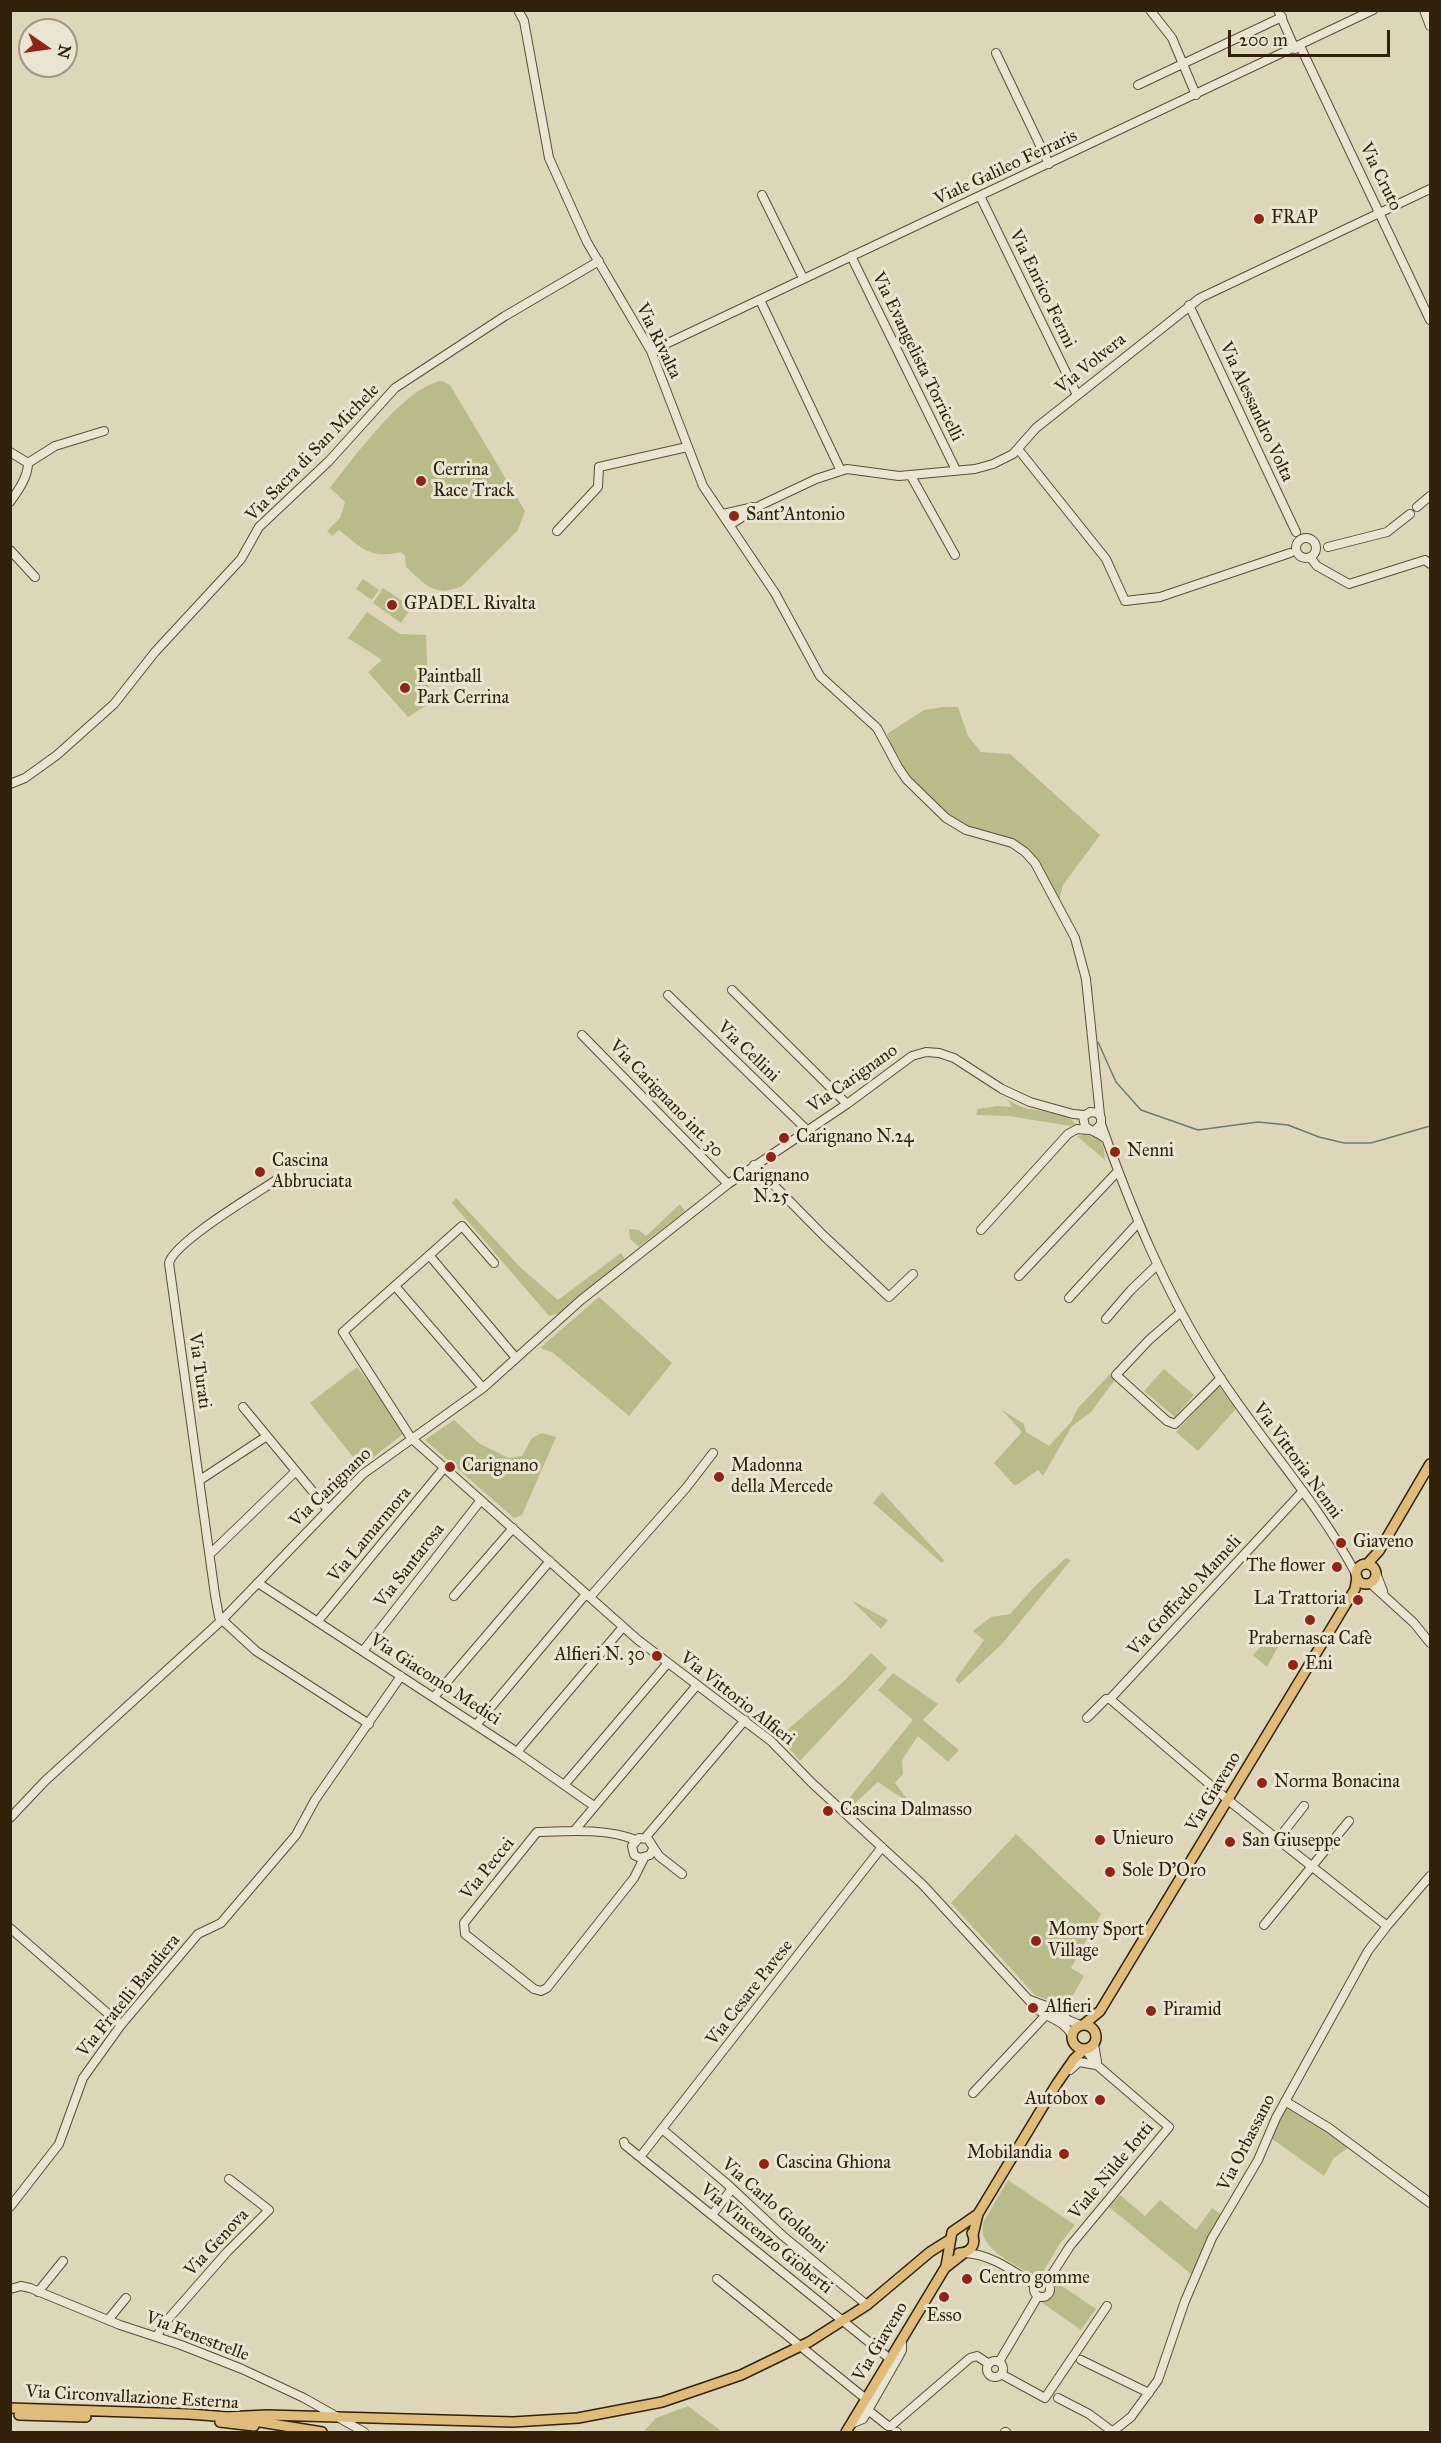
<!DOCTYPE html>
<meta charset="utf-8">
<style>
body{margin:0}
#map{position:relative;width:1441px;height:2443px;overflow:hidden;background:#ded6b9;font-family:"IM FELL Great Primer",serif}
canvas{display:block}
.frame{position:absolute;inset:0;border:12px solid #31210b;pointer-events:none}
.north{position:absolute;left:18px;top:18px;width:60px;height:60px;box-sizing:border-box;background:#eae4d2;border:2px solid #a09682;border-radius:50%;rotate:103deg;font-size:16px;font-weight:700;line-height:24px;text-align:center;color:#31210b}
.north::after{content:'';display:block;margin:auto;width:21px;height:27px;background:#8f2418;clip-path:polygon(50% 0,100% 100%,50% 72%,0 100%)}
.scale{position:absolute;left:1228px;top:30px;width:162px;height:27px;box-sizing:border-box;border:3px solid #31210b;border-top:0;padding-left:8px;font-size:18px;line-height:21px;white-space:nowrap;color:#31210b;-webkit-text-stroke:4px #eae4d2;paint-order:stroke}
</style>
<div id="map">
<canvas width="1441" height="2443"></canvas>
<div class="frame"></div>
<div class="north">N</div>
<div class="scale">200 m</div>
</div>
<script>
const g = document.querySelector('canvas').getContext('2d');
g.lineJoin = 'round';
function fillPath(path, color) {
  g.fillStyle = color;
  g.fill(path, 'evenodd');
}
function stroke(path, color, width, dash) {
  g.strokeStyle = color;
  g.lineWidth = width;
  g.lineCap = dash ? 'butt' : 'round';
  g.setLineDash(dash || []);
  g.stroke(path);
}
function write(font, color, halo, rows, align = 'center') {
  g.font = font + ' "IM FELL Great Primer",serif';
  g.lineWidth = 6;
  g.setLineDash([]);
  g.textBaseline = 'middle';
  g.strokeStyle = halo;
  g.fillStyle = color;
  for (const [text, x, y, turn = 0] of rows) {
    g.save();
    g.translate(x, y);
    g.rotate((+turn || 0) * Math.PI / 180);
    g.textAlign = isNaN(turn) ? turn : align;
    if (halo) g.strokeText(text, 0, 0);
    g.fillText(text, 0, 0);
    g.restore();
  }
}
fillPath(new Path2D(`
 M442 381 450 385 525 511 518 530 462 586C435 598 426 585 406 567L405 556 401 552C370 559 363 549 339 530L332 536 327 531 340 518 345 502 330 488C352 460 406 385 442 381Z
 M363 579 379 590 372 600 356 589Z
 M383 588 412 607 401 623 373 603Z
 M367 612 400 634 426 635 429 704 408 717 368 672 382 660 348 638Z
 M943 707H958L968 736 981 752 1010 754 1100 835 1063 885 1058 904 1034 856 1018 842 962 826 946 814 915 786 896 760 887 734 924 710Z
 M1007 1099C1012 1102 1018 1106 1025 1108 1038 1112 1069 1111 1075 1124L1071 1126 1008 1116 976 1115 978 1109 997 1106 1012 1107Z
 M1084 1135C1104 1138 1103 1142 1105 1160L1077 1136Z
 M456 1198 521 1268 558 1300 621 1253 625 1260 563 1312 549 1316 452 1203Z
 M680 1204 685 1211 639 1247 630 1239 629 1229 639 1230 646 1236Z
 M599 1297 672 1363 629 1416 552 1352 540 1348Z
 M357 1367 378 1394 403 1434 361 1467 310 1403Z
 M1164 1369 1194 1395 1175 1417 1144 1391Z
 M1111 1373 1116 1378 1091 1412 1072 1426 1043 1476 1038 1470 1018 1484 1014 1485 994 1463 1022 1432 1002 1410 1024 1424 1026 1432 1049 1446 1071 1422 1078 1408Z
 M1219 1386 1236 1409 1198 1451 1176 1432Z
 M454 1420 480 1444 509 1458 522 1456 532 1438 542 1433 556 1437 522 1515 514 1518 425 1440Z
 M882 1492 944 1560 942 1563 873 1503Z
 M1066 1558 1071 1560 1001 1645 959 1684 955 1680 984 1640 973 1631 991 1617 1010 1614 1036 1585Z
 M851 1600 888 1620 881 1629Z
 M1275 1631 1289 1636 1279 1645 1267 1667 1253 1655Z
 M871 1653 887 1668 800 1761 779 1737 843 1682Z
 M893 1673 938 1704 923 1720 959 1750 948 1762 918 1736 902 1760 903 1774 895 1783 911 1804 878 1782 852 1806 850 1797 913 1720 878 1690Z
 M1016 1834 1101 1914 1071 1968 1084 1976 1072 1997 1064 1999 1060 2004 1035 1995 951 1903Z
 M1292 2107 1349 2147 1334 2158 1324 2176 1271 2138 1285 2108Z
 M1008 2180 1075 2225 1059 2245 1042 2274 1034 2276C1016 2264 974 2248 984 2221Z
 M1120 2195 1145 2216 1160 2200 1196 2230 1212 2208 1222 2215 1191 2274 1109 2207Z
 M1056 2282 1096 2309 1081 2330 1041 2302C1054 2300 1055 2294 1056 2282Z
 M688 2406 720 2430 718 2432H643L656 2418Z`), '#babb8a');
stroke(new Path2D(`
 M1098 1042 1116 1082 1141 1110 1198 1130 1258 1122 1288 1125 1319 1137 1344 1143H1371L1430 1126`), '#6c7c6f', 1.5);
const minor = new Path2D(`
 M518 10 524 21 549 158 587 242 651 351 703 486 775 593 820 676 877 728 898 767 907 780 946 818 966 830 1012 843 1025 852 1035 863 1075 938 1086 979 1100 1115
 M1150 10 1172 38 1196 95
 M1278 10 1295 49
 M1424 10 1430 26
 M1300 46 1430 320
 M996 53 1049 164
 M1138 85 1282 17
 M762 195 803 278
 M980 196 1077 395
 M851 256 956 470
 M760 300 841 471
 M1189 305 1296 532
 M651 351 1373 10
 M1018 449 1106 559 1125 601 1160 597 1290 553
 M10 452 28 463C28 477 18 491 10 502
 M28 463 55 446 104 431
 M911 476 955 555
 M1417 507 1430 496
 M723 514 754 507
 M730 525 761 505 816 479 847 469 899 476 975 469 993 464 1013 454 1036 428 1200 298 1430 189
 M557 531 598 487 599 467 687 447
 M1296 548a10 10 0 1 1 20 0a10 10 0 1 1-20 0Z
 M1328 547 1387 532 1410 514
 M10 550 35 577
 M1310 557 1317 566 1349 584 1425 560 1430 564
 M10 784 25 778 57 755 114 704 155 652 241 559 259 527 329 461 395 388 505 316 599 261
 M732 990 847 1104
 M668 995 807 1130
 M582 1035 728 1184
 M1101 1124C1131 1208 1165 1292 1214 1368 1258 1438 1317 1500 1356 1574
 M1095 1130 1101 1124V1118L1098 1113 1090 1112 1083 1117 1085 1126C1091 1132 1098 1132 1105 1138
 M754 1165 824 1236 889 1297 913 1274
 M278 1179C257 1193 174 1242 169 1263L215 1595 219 1617 256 1651 369 1724
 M981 1230 1068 1134 1077 1129 1089 1130
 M429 1255 516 1358
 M494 1263 462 1226 343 1332 411 1438 638 1640 771 1741 812 1783 923 1885 1037 2009C1051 2020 1062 2019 1072 2035
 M1019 1276 1118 1171
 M395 1286 483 1388
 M1069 1298 1138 1223
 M1181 1312 1149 1340 1116 1375 1167 1421 1175 1424 1221 1378
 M1106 1319 1131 1290 1157 1265
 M243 1407 328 1510
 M200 1480 267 1436
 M210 1554 296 1471
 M1376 1573 1383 1591
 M258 1583 517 1752 594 1806
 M1370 1583 1414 1623 1430 1643
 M454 1596 513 1528
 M590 1597 686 1488 713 1453
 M318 1621 444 1468
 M363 1651 481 1500
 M434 1697 550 1561
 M1110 1699 1228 1800 1387 1926
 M1087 1718 1106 1699H1110L1303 1491
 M476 1725 586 1594
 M517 1752 623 1627
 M565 1784 667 1664
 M10 1818 45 1781 222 1620 363 1474 483 1388 581 1300 728 1184 847 1104 912 1056 926 1052 939 1053 954 1058 1002 1089 1030 1102 1073 1114 1085 1115
 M574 1831 697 1685
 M645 1838 745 1720
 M1278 1839 1304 1806
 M636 1840C606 1828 568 1831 537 1832L464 1923 465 1934 534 1989 541 1991 547 1988 634 1878 644 1858
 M653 1849 650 1855 640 1858 634 1855 632 1846 639 1838 648 1839 659 1856 682 1874
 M1264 1925 1349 1821
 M10 1928 121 2025
 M1030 2000 1057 2010 1068 2020 1080 2025
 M1094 2044 1097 2062
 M1070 2070 1079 2062 1096 2065
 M973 2093 1045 2016 1051 2014 1064 2017
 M1285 2101 1329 2128 1430 2203
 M662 2129 726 2183 783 2236 867 2305
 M624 2142 625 2145 890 2359
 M640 2157 882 1847
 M10 2207 59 2144 83 2078 121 2025 198 1934 221 1923 296 1835 315 1800 401 1676
 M712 2215 731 2190
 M964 2253C991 2254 1013 2271 1035 2285
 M717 2279 866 2399
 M1034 2289a8 8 0 1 1 16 0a8 8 0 1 1-16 0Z
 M1047 2282 1070 2246 1169 2127 1098 2066 1085 2049
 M10 2289 21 2286 30 2288 120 2325 181 2345 242 2369 304 2398 364 2432
 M38 2292 63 2261
 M108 2320 126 2298
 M157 2336 163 2325 227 2252 269 2210 229 2179
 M1081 2360 1149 2393
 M987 2369a8 8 0 1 1 16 0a8 8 0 1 1-16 0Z
 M999 2362 1038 2296
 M1001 2374 1045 2398 1107 2306
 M1058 2398 1089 2414 1113 2432
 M868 2410 888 2426H891L970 2358 977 2356 989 2364
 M851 2424 863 2419 899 2356 902 2350V2340
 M896 2432H897
 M1005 2432H1006
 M1112 2432 1131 2417 1158 2380 1185 2301 1212 2238 1258 2160 1276 2118 1368 1951 1387 1926 1430 1876`);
const major = new Path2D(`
 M1367 1564 1379 1551 1430 1464
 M1356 1574a10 10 0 1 1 20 0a10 10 0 1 1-20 0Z
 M1072 2037a12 12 0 1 1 24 0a12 12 0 1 1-24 0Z
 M1083 2025 1100 2011 1355 1589 1357 1577
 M973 2235 978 2214 1056 2085 1074 2059 1085 2049
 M959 2253C971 2253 977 2244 972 2233
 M946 2266 952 2232 978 2214
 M10 2408 189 2414 228 2417
 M19 2415 86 2417
 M225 2417 267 2415 513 2422 578 2418 662 2402 741 2375 809 2342 867 2305 930 2252 949 2240
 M248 2420 322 2432
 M220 2422 254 2426
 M846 2432 945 2268 964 2253`);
stroke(minor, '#5c4e36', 10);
stroke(major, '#31210b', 12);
stroke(minor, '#eae4d2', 8);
stroke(major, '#dfbb7c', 9);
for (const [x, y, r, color] of [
 [1259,219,6,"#8f2418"],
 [421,481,6,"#8f2418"],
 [734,516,6,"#8f2418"],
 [392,605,6,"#8f2418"],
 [405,688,6,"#8f2418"],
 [784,1138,6,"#8f2418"],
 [1115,1152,6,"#8f2418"],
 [771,1157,6,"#8f2418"],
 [260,1172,6,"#8f2418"],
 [450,1467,6,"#8f2418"],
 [719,1477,6,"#8f2418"],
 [1341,1543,6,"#8f2418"],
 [1337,1567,6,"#8f2418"],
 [1358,1600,6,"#8f2418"],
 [1310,1620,6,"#8f2418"],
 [657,1656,6,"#8f2418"],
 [1293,1665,6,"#8f2418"],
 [1262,1783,6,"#8f2418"],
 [828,1811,6,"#8f2418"],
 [1100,1840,6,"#8f2418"],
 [1230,1842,6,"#8f2418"],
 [1110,1872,6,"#8f2418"],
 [1036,1941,6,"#8f2418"],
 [1033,2008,6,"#8f2418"],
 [1151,2011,6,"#8f2418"],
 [1100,2100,6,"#8f2418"],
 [1064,2154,6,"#8f2418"],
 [764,2164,6,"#8f2418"],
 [967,2279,6,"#8f2418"],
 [944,2297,6,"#8f2418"]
]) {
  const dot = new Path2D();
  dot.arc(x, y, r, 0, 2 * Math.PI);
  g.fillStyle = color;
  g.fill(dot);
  stroke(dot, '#eae4d2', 2);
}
write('18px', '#31210b', '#eae4d2', [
 ["Viale Galileo Ferraris",1006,168,-25],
 ["Via Cruto",1380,177,64],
 ["Via Enrico Fermi",1042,289,64],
 ["Via Rivalta",658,341,64],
 ["Via Evangelista Torricelli",917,357,64],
 ["Via Volvera",1091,364,-39],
 ["Via Alessandro Volta",1256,412,65],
 ["Via Sacra di San Michele",313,453,-46],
 ["Via Cellini",748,1052,44],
 ["Via Carignano",853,1079,-35],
 ["Via Carignano int. 30",666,1099,46],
 ["Via Turati",199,1371,82],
 ["Via Vittoria Nenni",1297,1461,54],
 ["Via Carignano",331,1488,-44],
 ["Via Lamarmora",370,1535,-50],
 ["Via Santarosa",410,1566,-52],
 ["Via Goffredo Mameli",1185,1596,-47],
 ["Via Giacomo Medici",435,1680,33],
 ["Via Vittorio Alfieri",737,1699,38],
 ["Via Giaveno",1214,1792,-59],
 ["Via Peccei",488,1869,-51],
 ["Via Cesare Pavese",750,1993,-52],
 ["Via Fratelli Bandiera",129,1996,-51],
 ["Via Orbassano",1247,2143,-63],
 ["Viale Nilde Iotti",1112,2171,-50],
 ["Via Carlo Goldoni",774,2206,41],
 ["Via Vincenzo Gioberti",766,2239,39],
 ["Via Genova",217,2243,-47],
 ["Via Fenestrelle",197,2337,21],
 ["Via Giaveno",881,2342,-59],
 ["Via Circonvallazione Esterna",132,2398,3]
]);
write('18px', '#31210b', '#eae4d2', [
 ["FRAP",1271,219],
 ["Cerrina",433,471],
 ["Race Track",433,492],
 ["Sant'Antonio",746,516],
 ["GPADEL Rivalta",404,605],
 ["Paintball",417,678],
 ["Park Cerrina",417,699],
 ["Carignano N.24",796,1138],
 ["Nenni",1127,1152],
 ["Cascina",272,1162],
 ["Abbruciata",272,1183],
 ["Carignano",771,1177,"center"],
 ["N.25",771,1198,"center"],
 ["Carignano",462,1467],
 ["Madonna",731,1467],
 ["della Mercede",731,1488],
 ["Giaveno",1353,1543],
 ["The flower",1325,1567,"right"],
 ["La Trattoria",1346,1600,"right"],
 ["Prabernasca Cafè",1310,1640,"center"],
 ["Alfieri N. 30",645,1656,"right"],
 ["Eni",1305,1665],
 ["Norma Bonacina",1274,1783],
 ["Cascina Dalmasso",840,1811],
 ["Unieuro",1112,1840],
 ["San Giuseppe",1242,1842],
 ["Sole D'Oro",1122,1872],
 ["Momy Sport",1048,1931],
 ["Village",1048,1952],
 ["Alfieri",1045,2008],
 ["Piramid",1163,2011],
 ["Autobox",1088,2100,"right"],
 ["Mobilandia",1052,2154,"right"],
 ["Cascina Ghiona",776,2164],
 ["Centro gomme",979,2279],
 ["Esso",944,2317,"center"]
], 'left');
</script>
